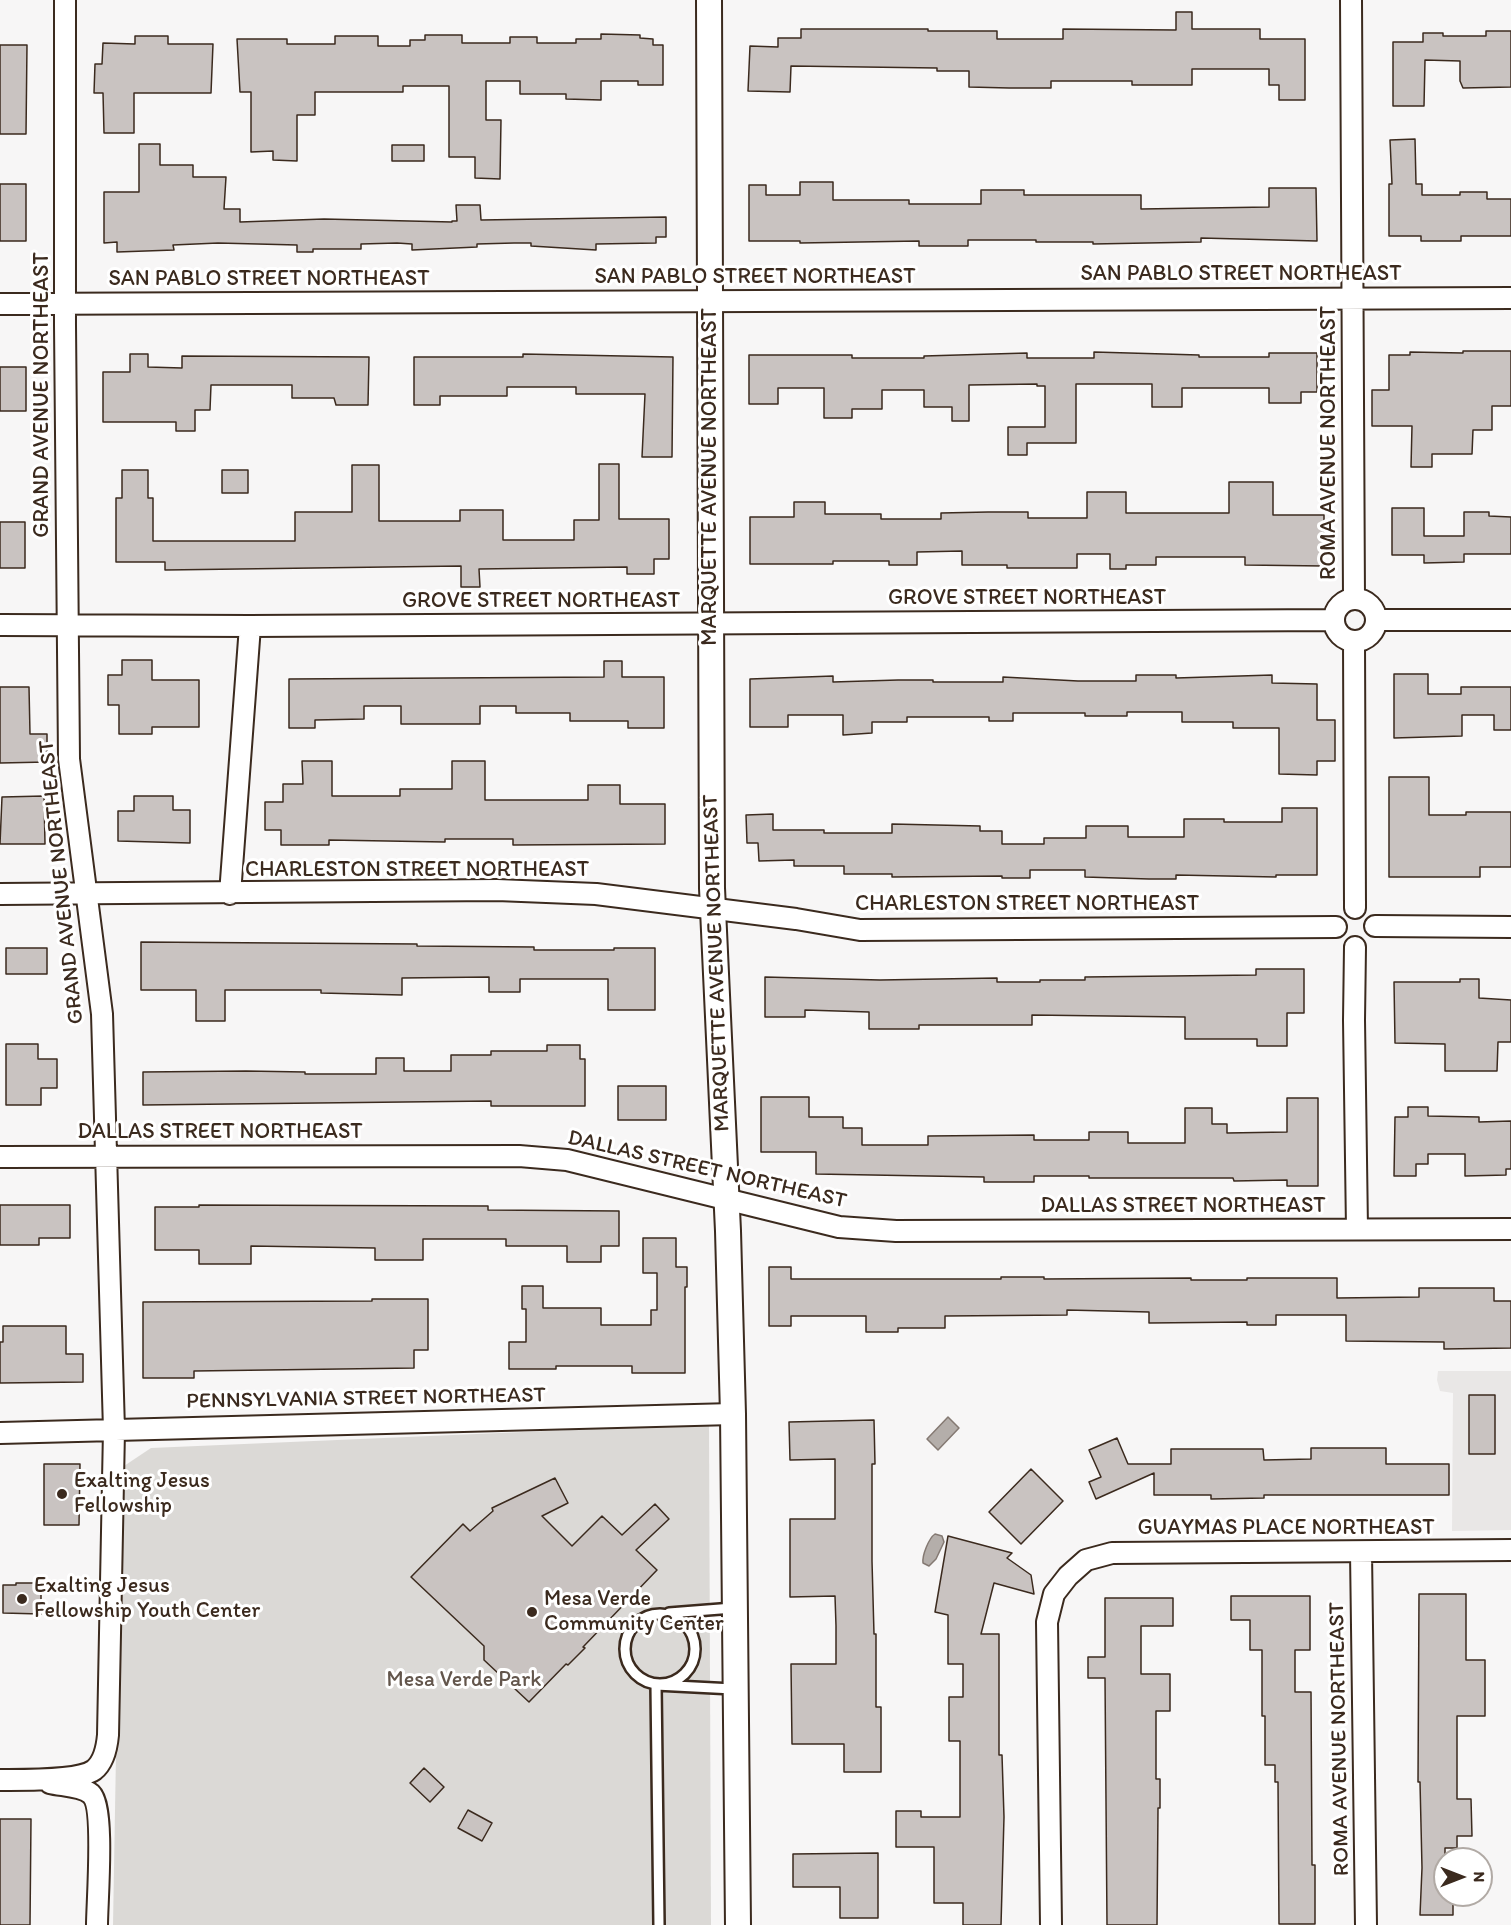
<!DOCTYPE html>
<style>
body{margin:0}
#map{position:relative;width:1511px;height:1925px;overflow:hidden;background:#f7f6f6;font-family:Itim,sans-serif}
canvas{display:block}
.north{position:absolute;left:1433px;top:1847px;width:60px;height:60px;box-sizing:border-box;background:#fff;border:2px solid #b1aaa5;border-radius:50%;rotate:90deg;font-size:16px;font-weight:700;line-height:24px;text-align:center;color:#3b2a1e}
.north::after{content:'';display:block;margin:auto;width:21px;height:27px;background:#3b2a1e;clip-path:polygon(50% 0,100% 100%,50% 72%,0 100%)}
</style>
<div id="map">
<canvas width="1511" height="1925"></canvas>
<div class="north">N</div>
</div>
<script>
const g = document.querySelector('canvas').getContext('2d');
g.lineJoin = 'round';
function fillPath(path, color) {
  g.fillStyle = color;
  g.fill(path, 'evenodd');
}
function stroke(path, color, width, dash) {
  g.strokeStyle = color;
  g.lineWidth = width;
  g.lineCap = dash ? 'butt' : 'round';
  g.setLineDash(dash || []);
  g.stroke(path);
}
function write(font, color, halo, rows, align = 'center') {
  g.font = font + ' Itim,sans-serif';
  g.lineWidth = 6;
  g.setLineDash([]);
  g.textBaseline = 'middle';
  g.strokeStyle = halo;
  g.fillStyle = color;
  for (const [text, x, y, turn = 0] of rows) {
    g.save();
    g.translate(x, y);
    g.rotate((+turn || 0) * Math.PI / 180);
    g.textAlign = isNaN(turn) ? turn : align;
    if (halo) g.strokeText(text, 0, 0);
    g.fillText(text, 0, 0);
    g.restore();
  }
}
fillPath(new Path2D(`
 M1438 1371H1511V1530L1452 1531 1453 1393 1440 1391 1437 1380Z`), '#e9e7e6');
fillPath(new Path2D(`
 M709 1424 711 1925H113L121 1468 151 1448Z`), '#dbd9d6');
const water = new Path2D(`
 M948 1417 959 1428 938 1450 927 1439Z
 M935 1534 942 1536 944 1542 936 1559 929 1566 923 1563C922 1555 929 1538 935 1534Z`);
fillPath(water, '#b4aeaa');
stroke(water, '#847972', 1.5);
const building = new Path2D(`
 M1176 12H1192V29H1260V39H1305V100H1279V85H1269V69H1192V85H1132V81H1051V88H1009L969 87V71H937V68L791 66 790 92 748 91 750 46 778 47V38H801V29H928V31H997V39H1063V29L1176 30Z
 M1486 31H1511V87L1463 88 1460 81V61L1425 60 1424 106H1393V42H1423V33H1443V36H1486Z
 M601 34 640 35V38L653 39V45H663V85H638V81H601V100L566 99V94H520V81H486V120H501L500 179 475 178V157H449V86H403V92H315V115H297V161L273 160V151L251 152V92H240L237 39H287V44H335V36H378V46H410V40H425V35H462V43H510V37H537V43H576V39H601Z
 M135 36H168V44H213L211 93H134V133H104L103 93H94L95 64H102L103 43 135 44Z
 M0 45H27L26 134H0Z
 M1415 139 1416 184H1422V195H1460V192H1487V199H1511V236H1461V241H1421V236H1389V184H1392L1390 140Z
 M139 144H160V165H193V177H226L224 209H240V222L324 219 452 222V221H457L456 205H480L481 220 666 217V237H656V243L596 244V250L531 246V243H514L477 244V247L412 250V244L397 243 361 244V249H313V252H297V245L218 243 173 245 174 250 117 252V242L104 243V192H139Z
 M392 145H424V161H392Z
 M800 182H833V200H909V204H981V190H1024V195H1141V209L1269 207V188H1316L1317 241 1201 238V242L1093 244V242H1036V240H968V246H919V241L800 243V241H749V185H766V195H800Z
 M0 184H26V241H0Z
 M1463 351H1511V406H1492V430H1473L1472 454H1432V467H1411L1412 426H1372V390H1389V355H1410V352L1463 353Z
 M1094 352 1199 355V357H1269V353H1317V392H1301V403H1269V388H1182V407H1152V384H1076V443H1027V455H1008V427H1045V386H1037V384L969 385V421H952V407H924V390H882V409H852V418H824V388H778V404H749V355H852V358H924V356L1027 353V358H1094Z
 M130 354H148V367L182 368V356L369 357 368 405H336L334 398H292V385H211L210 410H195V431H176V422H103V372H130Z
 M523 354 673 357 672 457H642L645 394H576V387H507V396H440V405H414V357H523Z
 M0 367H26V411H0Z
 M599 464H619V519H669V559H654V574H627V567L479 569 480 587H461V566L165 570V562H116V498H122V470H148V498H153V541H295V512H352V465H379V521H460V510H503V540H574V520H599Z
 M222 470H248V493H222Z
 M1229 482H1273V515H1324V566L1245 565V557H1156V565H1126V569H1110V554H1077V568H1007V565H962V551L917 552V565H889V561H833V564H750V517H794V502H825V514H881V519H941V513L988 512H1028V518H1087V492H1126V513H1229Z
 M1392 508H1424V536H1464V512H1489V516L1511 517V554H1464V562L1424 563V555H1392Z
 M0 522H25V568H0Z
 M122 660H152V680H199V727H152V734H119V705H108V675H122Z
 M604 661H622V677H664V728H628V721H570V713H516V706H480V724H401V706H364V719L315 720V728H289V679L604 677Z
 M1394 674H1428V694H1461V687H1511V730H1494V715H1462V736L1394 738Z
 M1136 675H1176V678L1272 675V683L1317 684V720H1335V761H1317V775L1279 774V728H1233V722H1182V712H1127V716H1085V713H1013V721H989V717H907V722H872V733L843 735V715H788V727H750V679L833 676V682L898 680H933V682H1003V677L1078 681H1136Z
 M0 687H29L30 734H47V762L0 763Z
 M302 761H332V796H400V789H452V761H485V800H588V785H620V804H665V844L513 845V839H445V842L329 840V845H281V830H265V802H283V784H303Z
 M1389 777H1429V815H1466V812H1511V867H1480V877H1389Z
 M44 796 45 844H0L2 797Z
 M134 796H173V810H190V843L118 841V811H134Z
 M1282 808H1317V875H1276V877L1176 875V879H1149L1085 877V870H1030V878H1002V876L892 877V874H844V866H794V860L759 861 758 843H747L746 815 773 814V830H824V833H892V824L980 826V831H1002V844H1044V838H1086V826H1128V837H1184V819H1224V822H1282Z
 M141 942 417 944V946L534 947V950H614V948H655V1010H608V979H520V992H489V977L402 978V995L321 993V990H225V1021H196V990H141Z
 M6 948H47V974H6Z
 M1256 969H1304V1013H1287V1046H1257V1039H1185V1017L1032 1015V1025H919V1029H869V1012L805 1010V1017H765V977L880 980 997 978V982H1040V980H1085V977L1256 975Z
 M1460 979H1479V998L1511 1000V1042H1498L1497 1071H1445V1044L1395 1043 1394 982H1460Z
 M6 1044H38V1059H57V1088H41V1105H6Z
 M547 1045H580V1059H585V1106H491V1101L143 1105V1072L246 1071 305 1072V1074H376V1058H404V1071H451V1055H491V1051H547Z
 M618 1086H666V1120H618Z
 M761 1097H809V1117H843V1128H862V1145H928V1136L1034 1135V1140H1089V1132H1128V1143H1185V1108H1212V1124H1227V1133L1287 1132V1098H1318V1186H1287V1180L1234 1181 1233 1178H1089V1176H1034V1182H984V1177L816 1174V1152H761Z
 M1408 1107H1428V1116L1479 1117V1122L1511 1121V1169H1506V1175L1465 1176V1154H1428V1164H1416V1176H1394L1395 1117H1408Z
 M0 1205H70V1238H39V1245H0Z
 M199 1205 488 1206V1210L619 1211V1246H601V1262H567V1246H506V1239H423V1260H375V1248L251 1246V1264H199V1250H155V1207H199Z
 M643 1238H676V1267H687V1287H685V1373H632V1366H556V1369H509V1342H526V1309H522V1286H543V1308H601V1325H651V1310H657V1273H643Z
 M769 1267H791V1279H1001V1277H1044V1279L1191 1278V1280H1247V1278H1337V1298L1419 1297V1288H1494V1301H1511V1348L1444 1349V1342L1346 1341V1315H1276V1325H1247V1322L1149 1323V1312L1067 1310V1315L945 1316V1328H898V1332H866V1316H791V1326H769Z
 M372 1299H428V1350H414V1368L194 1371V1378H143V1302L372 1301Z
 M3 1326H66V1354H83V1382L0 1383V1342H3Z
 M1469 1395H1495V1454H1469Z
 M874 1420 875 1464H872V1561L874 1634H876V1707H881V1772H844V1744H792L791 1664H836V1626L835 1596 790 1597V1519H835V1459L790 1460 789 1422Z
 M1117 1438 1128 1464H1171V1449H1263L1264 1460 1311 1459V1448H1386V1464H1449V1495H1264V1498L1211 1499V1495H1154V1473L1096 1499 1089 1482 1101 1477 1089 1450Z
 M44 1464H80L79 1525H44Z
 M1031 1469 1063 1501 1021 1544 989 1512Z
 M555 1478 568 1503 542 1516 572 1546 602 1516 622 1535 655 1504 669 1519 636 1550 657 1570 583 1647 585 1648 568 1665 566 1664 529 1702 484 1660V1646L411 1577 463 1524 470 1531 493 1511 492 1508Z
 M948 1536 1012 1553 1007 1558 1031 1575 1034 1594 994 1583 981 1634H999V1755H1002L1004 1817 1001 1925H963V1903H934V1847H896V1811H921V1817H960V1741H949V1697H963V1664H948V1615L935 1612Z
 M16 1583H41V1614L3 1613V1585H16Z
 M1419 1594H1466V1660H1485V1716H1457V1799H1471L1472 1836H1457V1848H1445V1895H1453V1915H1420L1422 1868 1420 1782H1418Z
 M1231 1596H1310V1650H1295V1692H1311L1312 1865H1315V1924H1279L1278 1782H1275V1765H1265V1716H1262V1650H1250V1620H1231Z
 M1105 1598H1173V1626H1141V1674H1170V1711H1156V1779H1160V1808H1158L1157 1925H1107L1105 1678H1088V1657H1105Z
 M424 1768 444 1787 430 1802 410 1783Z
 M468 1810 492 1823 482 1841 458 1828Z
 M0 1819H31L30 1925H0Z
 M878 1853V1918H840V1887H793V1854Z`);
fillPath(building, '#c9c3c1');
stroke(building, '#3b2a1e', 1.5);
const service = new Path2D(`
 M669 1613 733 1608
 M625 1649a35 35 0 1 1 70 0a35 35 0 1 1-70 0Z
 M659 1925 656 1685 733 1689`);
const minor = new Path2D(`
 M1351 0 1354 598
 M0 304 1511 298
 M1334 620a21 21 0 1 1 42 0a21 21 0 1 1-42 0Z
 M1376 620H1511
 M0 625 250 626 1333 620
 M1354 641 1355 908
 M0 894 497 890 596 894 796 919 860 930 1336 927
 M230 894 250 626
 M1375 926 1511 927
 M1355 947 1354 1020 1357 1229
 M0 1157 519 1156 567 1160 839 1227 896 1231 1511 1229
 M0 1433 733 1414
 M1361 1552 1366 1925
 M0 1780C20 1780 79 1781 94 1770 104 1762 107 1746 108 1735L114 1430 102 1014 69 759 65 325V0
 M50 1783C62 1786 82 1786 91 1794 105 1807 97 1902 97 1925
 M1051 1925 1047 1622 1054 1594 1068 1576 1086 1560 1112 1553 1511 1550`);
const tertiary = new Path2D(`
 M709 0 712 888 728 1231 733 1414 738 1925`);
stroke(service, '#3b2a1e', 14);
stroke(minor, '#3b2a1e', 24);
stroke(tertiary, '#3b2a1e', 28);
stroke(service, '#fff', 9);
stroke(minor, '#fff', 20);
stroke(tertiary, '#fff', 24);
for (const [x, y, r, color] of [
 [62,1494,6,"#3b2a1e"],
 [22,1599,6,"#3b2a1e"],
 [532,1612,6,"#3b2a1e"]
]) {
  const dot = new Path2D();
  dot.arc(x, y, r, 0, 2 * Math.PI);
  g.fillStyle = color;
  g.fill(dot);
  stroke(dot, '#fff', 2);
}
write('22px', '#3b2a1e', '#fff', [
 ["SAN PABLO STREET NORTHEAST",1241,274],
 ["SAN PABLO STREET NORTHEAST",755,277],
 ["SAN PABLO STREET NORTHEAST",269,279],
 ["GRAND AVENUE NORTHEAST",42,395,-90],
 ["ROMA AVENUE NORTHEAST",1329,443,-90],
 ["MARQUETTE AVENUE NORTHEAST",710,477,-90],
 ["GROVE STREET NORTHEAST",1027,598],
 ["GROVE STREET NORTHEAST",541,601],
 ["CHARLESTON STREET NORTHEAST",417,870],
 ["GRAND AVENUE NORTHEAST",62,882,-96],
 ["CHARLESTON STREET NORTHEAST",1027,904],
 ["MARQUETTE AVENUE NORTHEAST",717,963,-92],
 ["DALLAS STREET NORTHEAST",220,1132],
 ["DALLAS STREET NORTHEAST",707,1170,13],
 ["DALLAS STREET NORTHEAST",1183,1206],
 ["PENNSYLVANIA STREET NORTHEAST",366,1399,-1],
 ["GUAYMAS PLACE NORTHEAST",1286,1528],
 ["ROMA AVENUE NORTHEAST",1340,1739,-91]
]);
write('22px', '#3b2a1e', '#fff', [
 ["Exalting Jesus",74,1481],
 ["Fellowship",74,1506],
 ["Exalting Jesus",34,1586],
 ["Fellowship Youth Center",34,1611],
 ["Mesa Verde",544,1599],
 ["Community Center",544,1624]
], 'left');
write('22px', '#63564c', '#fff', [
 ["Mesa Verde Park",464,1680]
]);
</script>
